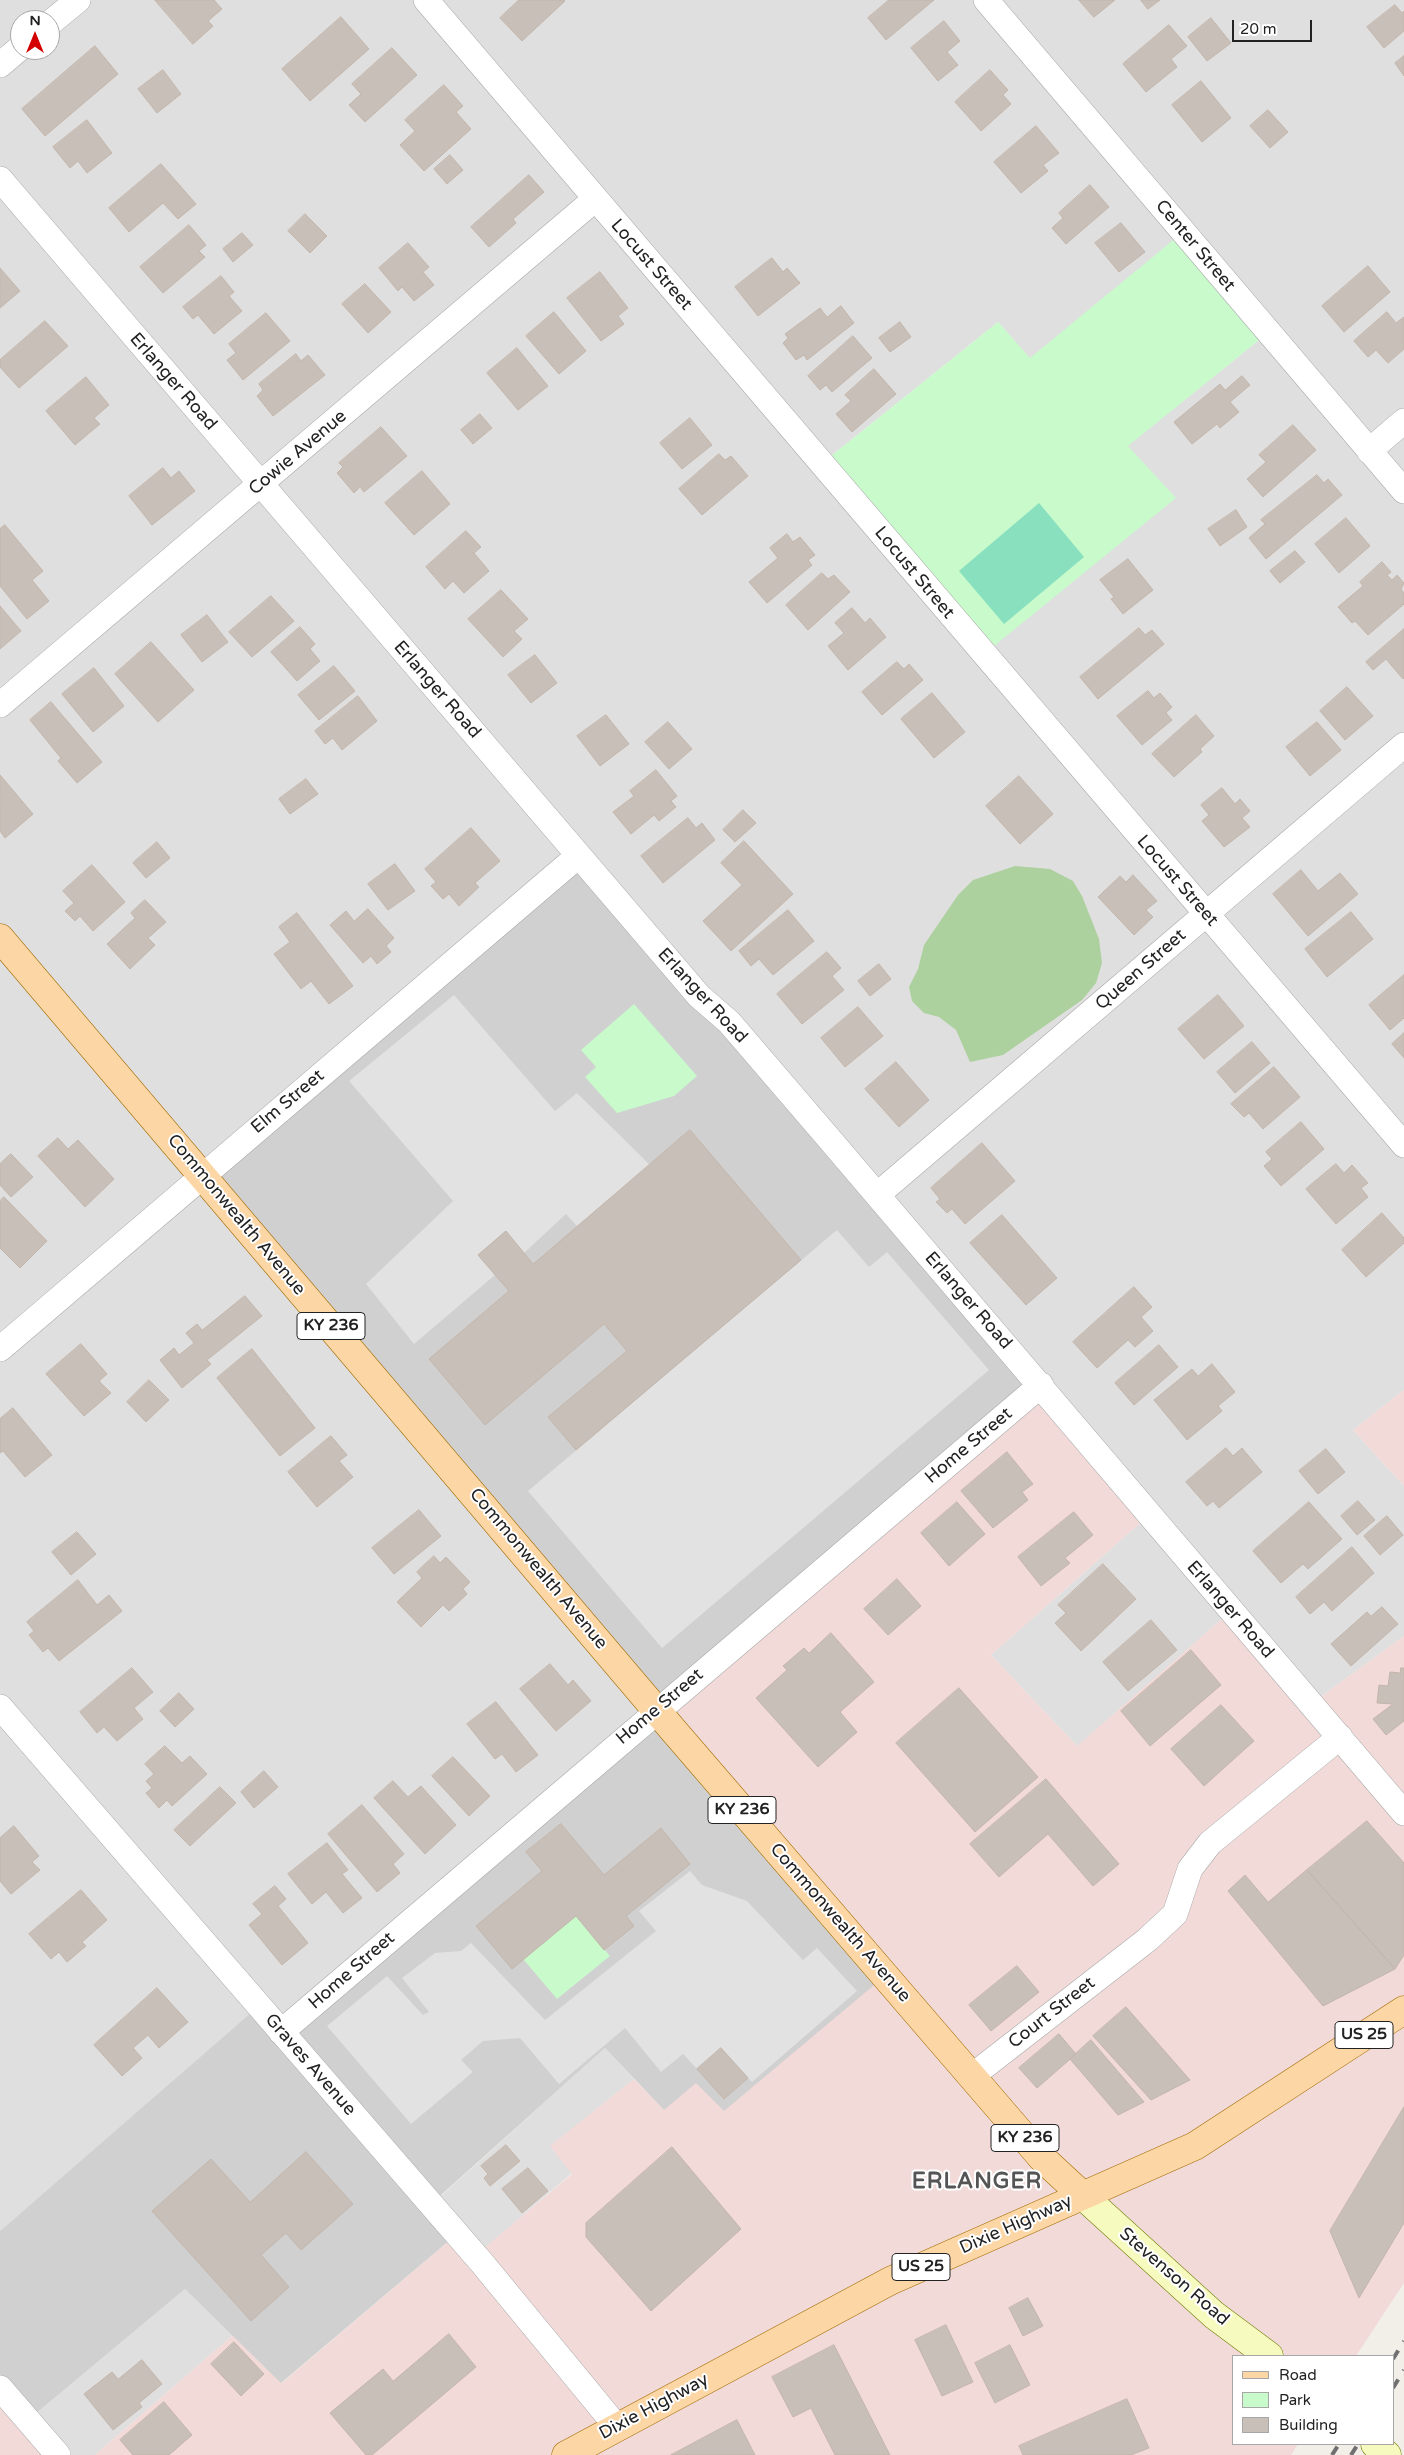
<!DOCTYPE html>
<style>
body{margin:0}
#map{position:relative;width:1404px;height:2455px;overflow:hidden;background:#f2efe9;font-family:"Varela Round",sans-serif}
canvas{display:block}
.legend{position:absolute;left:1232px;top:2355px;width:162px;height:90px;box-sizing:border-box;background:#fff;border:1px solid #a7a7a7;margin:0;padding:6px 9px;list-style:none;font-size:15px;color:#222}
.legend li{display:flex;align-items:center;gap:10px;height:25px}
.legend b{width:25px;border:1px solid #a7a7a7}
.north{position:absolute;left:10px;top:10px;width:50px;height:50px;box-sizing:border-box;background:#fff;border:1px solid #a7a7a7;border-radius:50%;rotate:0deg;font-size:14px;font-weight:700;line-height:20px;text-align:center;color:#222}
.north::after{content:'';display:block;margin:auto;width:18px;height:22px;background:#d40000;clip-path:polygon(50% 0,100% 100%,50% 72%,0 100%)}
.scale{position:absolute;left:1232px;top:20px;width:80px;height:22px;box-sizing:border-box;border:2px solid #222;border-top:0;padding-left:6px;font-size:15px;line-height:18px;white-space:nowrap;color:#222;-webkit-text-stroke:4px #fff;paint-order:stroke}
</style>
<div id="map">
<canvas width="1404" height="2455"></canvas>
<ul class="legend">
<li><b style="height:6px;background:#fcd6a4"></b>Road</li>
<li><b style="height:14px;background:#c8facc"></b>Park</li>
<li><b style="height:14px;background:#c7bfb8"></b>Building</li>
</ul>
<div class="north">N</div>
<div class="scale">20 m</div>
</div>
<script>
const g = document.querySelector('canvas').getContext('2d');
g.lineJoin = 'round';
function fillPath(path, color) {
  g.fillStyle = color;
  g.fill(path, 'evenodd');
}
function stroke(path, color, width, dash) {
  g.strokeStyle = color;
  g.lineWidth = width;
  g.lineCap = dash ? 'butt' : 'round';
  g.setLineDash(dash || []);
  g.stroke(path);
}
function write(font, color, halo, rows, align = 'center') {
  g.font = font + ' "Varela Round",sans-serif';
  g.lineWidth = 4;
  g.setLineDash([]);
  g.textBaseline = 'middle';
  g.strokeStyle = halo;
  g.fillStyle = color;
  for (const [text, x, y, turn = 0] of rows) {
    g.save();
    g.translate(x, y);
    g.rotate((+turn || 0) * Math.PI / 180);
    g.textAlign = isNaN(turn) ? turn : align;
    if (halo) g.strokeText(text, 0, 0);
    g.fillText(text, 0, 0);
    g.restore();
  }
}
fillPath(new Path2D(`
 M0 0H1404V1390L1353 1430 1404 1486V1636L1311 1704 1231 1611 1078 1747 991 1655 1149 1515 657 1710 281 2032 259 2007 0 2231ZM20 20H50V50H20ZM998 322 1030 359 1269 332 1127 446 1175 498 821 464Z
 M605 2048 634 2079 551 2146 572 2173 476 2256 431 2205Z
 M185 2289 233 2335 95 2455H58L28 2420Z`), '#e0dfdf');
fillPath(new Path2D(`
 M1041 1385 1149 1515 991 1655 1077 1746 1231 1611 1311 1704 1404 1636V2283L1356 2356H1233V2444H1298L1291 2455H95L233 2335 282 2383 457 2234 476 2255 572 2174 550 2146 634 2079 664 2110 657 1710Z
 M1404 1390V1486L1353 1430Z
 M0 2389 58 2455H0Z`), '#f2dad9');
fillPath(new Path2D(`
 M578 856 1041 1385 657 1710 886 1975 724 2111 696 2083 664 2110 605 2048 431 2204 457 2234 281 2383 185 2289 28 2420 0 2388V2231L259 2006 281 2031 657 1710 202 1175Z`), '#d0d0d0');
fillPath(new Path2D(`
 M1015 866 1050 869 1073 881 1082 896 1099 939 1102 963 1096 983 1082 1000 1003 1055 970 1062 956 1030 939 1017 924 1013 912 1001 909 987 918 969 924 945 958 895 973 880Z`), '#add19e');
fillPath(new Path2D(`
 M1183 232 1269 332 1128 446 1176 498 983 655 821 464 998 322 1030 358Z
 M634 1004 697 1076 674 1096 617 1113 585 1077 596 1067 581 1050Z
 M576 1916 610 1956 557 1999 523 1959Z`), '#c8facc');
fillPath(new Path2D(`
 M1039 503 1084 557 1004 624 959 571Z`), '#88e0be');
fillPath(new Path2D(`
 M454 995 555 1111 577 1093 650 1165 577 1226 566 1214 524 1253 505 1231 478 1255 495 1275 414 1344 366 1284 453 1201 349 1081Z
 M837 1230 869 1267 887 1252 989 1370 662 1648 528 1491Z
 M690 1871 702 1885 747 1901 803 1960 817 1948 857 1991 752 2082 721 2048 697 2069 683 2054 661 2072 625 2028 559 2084 520 2038 483 2041 461 2060 473 2072 411 2124 327 2026 387 1976 423 2015 429 2012 402 1978 435 1953 461 1951 471 1943 545 2020 656 1931 639 1911Z`), '#e2e2e2');
const building = new Path2D(`
 M155 0H214L222 9 208 21 213 26 193 44Z
 M519 0H564L565 1 522 41 500 18Z
 M889 0H934L886 40 868 18Z
 M1079 0H1115L1094 17Z
 M1141 0H1160L1148 9Z
 M1395 5 1402 13 1404 11V31L1384 48 1367 27Z
 M341 17 369 49 310 101 282 69Z
 M1211 18 1231 43 1207 61 1188 37Z
 M944 21 960 41 947 52 958 65 938 81 911 48Z
 M1169 25 1187 46 1171 59 1177 67 1146 92 1123 64Z
 M95 46 118 74 45 136 22 109Z
 M392 48 417 75 365 122 349 105 361 94 352 84Z
 M1404 56V76L1395 63Z
 M163 70 181 94 157 113 138 89Z
 M990 70 1008 90 1003 95 1011 104 981 131 955 102Z
 M1201 81 1231 118 1202 142 1172 105Z
 M444 85 463 106 456 112 471 129 424 171 400 145 415 131 405 120Z
 M1268 110 1288 132 1270 148 1250 126Z
 M87 120 112 153 87 173 78 161 70 168 53 147Z
 M1036 126 1059 153 1043 165 1048 171 1021 193 994 162Z
 M450 155 463 170 447 184 434 169Z
 M161 164 196 204 178 219 163 203 129 232 109 208Z
 M529 175 544 192 513 219 516 223 489 247 471 227Z
 M1090 185 1109 207 1066 244 1052 228 1063 218 1059 213Z
 M305 214 327 236 310 253 288 231Z
 M1121 223 1145 252 1119 272 1095 243Z
 M189 225 206 245 199 251 205 257 163 293 140 267Z
 M242 233 253 245 233 262 223 249Z
 M408 243 429 267 423 272 434 285 414 301 402 287 398 291 379 268Z
 M772 258 783 272 787 268 800 283 758 316 735 287Z
 M1368 266 1390 292 1344 332 1322 306Z
 M0 268 20 291 0 308Z
 M600 272 628 308 618 316 624 324 601 341 567 298Z
 M221 276 234 292 229 296 242 311 214 334 198 315 193 319 183 307Z
 M365 284 391 312 368 333 342 304Z
 M841 306 854 323 807 360 804 355 796 360 783 343 788 338 785 334 820 308 827 317Z
 M554 312 586 351 559 374 526 336Z
 M1387 312 1396 323 1404 317V349L1388 363 1376 350 1368 357 1354 341Z
 M266 313 290 341 243 380 227 360 236 353 229 344Z
 M45 321 68 346 19 388 0 367V360Z
 M900 322 911 337 890 352 879 338Z
 M853 336 872 358 832 392 826 385 820 390 808 376Z
 M517 348 548 386 518 410 487 373Z
 M296 354 301 361 308 355 325 375 273 416 257 396 263 390 259 384Z
 M874 369 896 394 852 432 836 414 851 401 845 395Z
 M1242 376 1250 385 1230 402 1239 412 1220 428 1217 424 1192 444 1174 422 1220 384 1225 390Z
 M86 377 109 405 94 418 100 424 75 445 46 411Z
 M480 414 492 428 473 444 461 430Z
 M690 418 712 445 682 469 660 443Z
 M1293 425 1316 450 1263 497 1247 479 1266 462 1259 455Z
 M381 427 407 456 364 492 360 487 354 493 337 473 343 467 339 463Z
 M719 454 725 460 731 456 748 476 702 515 679 489Z
 M163 468 171 478 179 471 195 491 152 525 129 496Z
 M422 471 450 504 414 535 385 503Z
 M1317 475 1324 483 1328 479 1342 495 1266 559 1249 538 1265 524 1261 520Z
 M1236 510 1247 527 1220 546 1208 529Z
 M1346 518 1370 546 1339 573 1315 544Z
 M5 525 43 571 32 580 49 601 27 619 0 586V529Z
 M466 531 481 547 474 553 489 571 464 593 453 581 445 589 426 567Z
 M787 534 793 542 800 537 815 555 808 560 812 565 767 603 749 582 778 558 770 548Z
 M1295 551 1305 562 1280 583 1270 571Z
 M1128 559 1153 590 1123 614 1111 599 1114 597 1100 580Z
 M1382 562 1391 572 1387 575 1392 580 1397 575 1404 583 1401 589 1404 593V604L1368 635 1355 621 1352 623 1338 607 1363 586 1360 582Z
 M822 573 828 579 834 575 850 592 808 630 786 605Z
 M501 590 528 619 514 631 522 639 503 657 468 619Z
 M271 596 294 621 252 657 229 632Z
 M0 606 21 631 0 649Z
 M852 608 865 623 870 618 886 637 848 670 828 646 844 633 835 623Z
 M207 615 228 642 202 662 181 635Z
 M300 627 315 644 310 649 320 661 297 681 271 652Z
 M1139 628 1145 635 1152 630 1164 644 1098 699 1080 677Z
 M1404 629V678L1403 679 1386 659 1373 670 1366 662Z
 M151 642 194 690 158 722 115 674Z
 M535 655 557 683 531 703 508 675Z
 M897 662 904 669 909 664 923 680 882 715 862 692Z
 M334 666 355 691 319 720 298 695Z
 M94 668 124 706 93 732 62 694Z
 M1347 687 1373 716 1345 740 1320 711Z
 M1148 691 1154 698 1160 693 1172 707 1166 713 1172 720 1142 745 1117 716Z
 M932 693 965 732 934 758 901 719Z
 M358 696 377 721 342 750 333 738 325 744 315 731Z
 M51 702 102 762 77 783 58 761 61 758 30 720Z
 M606 715 629 744 600 766 577 736Z
 M1196 715 1214 736 1200 749 1202 752 1174 777 1152 754Z
 M668 722 692 749 669 769 645 742Z
 M1317 722 1341 750 1310 776 1286 747Z
 M656 770 677 796 671 801 676 807 659 821 654 815 631 834 613 812 634 796 630 791Z
 M0 775 33 814 5 838 0 831Z
 M1019 776 1053 814 1020 844 986 806Z
 M306 779 318 794 290 814 279 799Z
 M1222 788 1235 804 1240 799 1250 811 1242 818 1250 827 1224 847 1202 821 1209 815 1201 805Z
 M743 810 756 823 735 842 723 830Z
 M688 818 696 828 702 823 715 840 663 883 641 856Z
 M471 828 500 861 475 883 479 887 459 906 449 894 443 899 431 886 436 882 425 869Z
 M744 841 793 894 731 951 703 921 742 885 721 863Z
 M157 842 170 858 146 878 133 863Z
 M395 864 415 891 388 910 368 884Z
 M92 865 125 902 93 931 80 916 75 921 65 911 74 903 63 891Z
 M1301 870 1318 891 1340 873 1358 894 1308 936 1273 894Z
 M1133 875 1157 901 1146 910 1153 917 1134 935 1098 897 1120 876 1126 882Z
 M145 900 166 922 148 938 155 945 130 969 107 944 135 918 131 913Z
 M368 909 394 938 386 946 391 952 377 964 371 956 363 963 330 925 346 911 354 921Z
 M788 910 814 941 773 975 759 959 751 966 739 951Z
 M1351 912 1373 939 1327 977 1305 949Z
 M297 913 353 986 329 1004 311 981 301 989 274 954 290 942 279 927Z
 M827 952 841 968 832 976 844 990 802 1024 777 994Z
 M879 964 891 979 870 996 858 981Z
 M1404 975V1018L1390 1030 1369 1005Z
 M1218 995 1244 1026 1204 1059 1178 1029Z
 M858 1007 883 1036 845 1067 821 1038Z
 M1404 1033V1058L1392 1044Z
 M1252 1042 1270 1063 1235 1093 1217 1072Z
 M896 1062 929 1100 899 1127 865 1089Z
 M1274 1067 1300 1097 1263 1129 1249 1113 1244 1117 1231 1104Z
 M1301 1122 1324 1149 1281 1186 1264 1166 1272 1159 1266 1152Z
 M690 1130 801 1260 576 1450 548 1417 627 1351 604 1324 485 1425 429 1359 509 1291 478 1255 506 1231 533 1264Z
 M58 1138 68 1149 78 1140 114 1179 85 1207 38 1156Z
 M982 1143 1015 1181 965 1224 952 1209 947 1213 936 1202 940 1199 931 1188Z
 M11 1154 33 1177 11 1197 0 1185V1164Z
 M1336 1164 1344 1173 1352 1165 1368 1183 1361 1188 1368 1197 1336 1224 1306 1189Z
 M4 1197 47 1241 20 1268 0 1248V1201Z
 M1382 1213 1404 1238V1243L1366 1277 1342 1250Z
 M1002 1215 1057 1278 1026 1305 970 1243Z
 M1134 1287 1152 1307 1141 1317 1153 1331 1135 1347 1128 1340 1097 1368 1073 1342Z
 M245 1296 262 1316 207 1360 211 1364 182 1388 160 1360 174 1348 179 1355 194 1343 186 1333 197 1324 202 1330Z
 M81 1344 107 1374 99 1381 111 1393 84 1416 46 1374Z
 M1159 1345 1178 1367 1134 1405 1115 1383Z
 M252 1349 315 1428 280 1456 217 1378Z
 M1212 1364 1235 1392 1218 1406 1222 1411 1187 1440 1154 1400 1192 1369 1198 1376Z
 M149 1380 169 1400 146 1422 127 1402Z
 M13 1408 52 1455 25 1477 3 1451 0 1453V1419Z
 M331 1436 347 1455 339 1461 353 1477 317 1507 288 1472Z
 M1226 1448 1233 1456 1242 1448 1262 1472 1219 1508 1213 1501 1207 1506 1186 1482Z
 M1326 1449 1345 1472 1318 1494 1299 1471Z
 M1007 1452 1033 1484 1022 1492 1028 1500 993 1528 961 1491Z
 M1358 1501 1375 1520 1357 1535 1341 1516Z
 M957 1502 985 1534 949 1566 921 1533Z
 M1309 1502 1342 1539 1308 1569 1303 1564 1281 1583 1253 1551Z
 M419 1510 441 1536 394 1574 372 1548Z
 M1074 1512 1093 1535 1065 1558 1070 1563 1041 1586 1018 1557Z
 M1387 1516 1403 1535 1380 1555 1364 1536Z
 M77 1532 96 1554 71 1575 52 1552Z
 M1352 1547 1374 1573 1332 1611 1324 1602 1310 1614 1296 1597Z
 M434 1556 440 1563 446 1557 470 1582 463 1589 467 1594 449 1611 443 1605 421 1627 397 1602 422 1578 417 1572Z
 M1103 1564 1136 1599 1081 1651 1055 1623 1066 1613 1058 1605Z
 M897 1579 921 1606 888 1635 864 1609Z
 M78 1580 97 1605 109 1595 122 1611 59 1661 48 1648 43 1652 29 1635 34 1631 27 1622Z
 M1382 1607 1398 1624 1351 1666 1331 1644 1367 1612 1371 1616Z
 M1151 1620 1177 1650 1128 1691 1103 1662Z
 M831 1633 874 1682 840 1712 857 1732 818 1767 756 1698 787 1670 783 1666 804 1648 809 1653Z
 M1191 1650 1221 1685 1150 1746 1121 1711Z
 M550 1664 568 1685 573 1680 591 1701 556 1731 520 1689Z
 M132 1668 153 1692 134 1708 143 1719 117 1741 104 1727 97 1733 80 1712Z
 M1401 1668H1404V1721L1386 1735 1373 1719 1393 1704 1377 1703 1379 1685 1388 1686 1390 1672 1400 1673Z
 M959 1688 1038 1777 975 1832 896 1743Z
 M179 1693 194 1709 175 1727 160 1711Z
 M496 1702 538 1755 516 1772 502 1754 495 1759 467 1724Z
 M1221 1705 1254 1741 1204 1786 1171 1749Z
 M165 1746 182 1763 190 1756 207 1774 172 1806 167 1800 159 1808 146 1793 152 1788 146 1781 154 1774 145 1764Z
 M453 1757 490 1796 469 1816 432 1776Z
 M264 1771 278 1787 254 1808 241 1792Z
 M1046 1779 1119 1864 1093 1886 1048 1834 999 1877 970 1844Z
 M393 1781 408 1797 421 1786 456 1825 425 1854 374 1798Z
 M220 1787 236 1803 190 1846 174 1830Z
 M362 1805 404 1854 393 1864 400 1873 377 1892 328 1834Z
 M1367 1821 1404 1863V1955L1395 1969 1307 1870Z
 M561 1824 604 1875 661 1828 690 1864 626 1916 634 1926 604 1950 576 1916 512 1969 476 1926 542 1871 526 1852Z
 M14 1826 39 1856 32 1862 40 1870 11 1894 0 1881V1838Z
 M327 1843 348 1870 342 1874 362 1898 343 1913 326 1892 312 1904 288 1874Z
 M1307 1870 1395 1969 1323 2006 1228 1891 1245 1875 1268 1902Z
 M275 1886 286 1899 278 1906 308 1943 282 1965 249 1925 262 1914 253 1904Z
 M81 1890 107 1920 82 1942 86 1946 67 1962 59 1952 51 1959 29 1934Z
 M1017 1966 1039 1992 991 2031 969 2005Z
 M157 1988 188 2022 159 2048 148 2035 133 2048 142 2058 122 2076 94 2045Z
 M1126 2007 1190 2080 1151 2100 1093 2036Z
 M1059 2034 1076 2054 1037 2088 1019 2068Z
 M1091 2040 1144 2102 1118 2115 1070 2059Z
 M721 2048 748 2078 724 2099 697 2069Z
 M1404 2107V2223L1359 2298 1330 2231Z
 M506 2145 520 2161 490 2186 484 2178 488 2174 481 2166Z
 M672 2147 741 2229 651 2311 586 2237V2223Z
 M306 2152 353 2204 301 2250 286 2233 261 2255 289 2287 251 2321 152 2211 211 2159 250 2202Z
 M528 2168 548 2191 522 2213 502 2189Z
 M1028 2298 1043 2326 1023 2336 1009 2308Z
 M946 2325 973 2382 942 2396 915 2340Z
 M449 2334 476 2367 372 2455H366L330 2413 383 2369 393 2381Z
 M234 2342 264 2374 241 2396 211 2364Z
 M834 2345 890 2455H835L811 2408 793 2417 772 2377Z
 M1010 2345 1030 2385 995 2403 975 2363Z
 M142 2360 162 2384 139 2403 142 2407 113 2430 84 2394 112 2372 118 2379Z
 M1127 2399 1149 2448 1131 2455H1023L1019 2446Z
 M164 2402 192 2435 169 2455H133L120 2440Z
 M737 2420 755 2455H671Z`);
fillPath(building, '#c7bfb8');
stroke(building, '#c4b6ab', 1);
const minor = new Path2D(`
 M426 0 1404 1145
 M986 0 1404 491
 M50 23 78 0
 M0 65 20 48
 M0 179 699 996 729 1022C955 1285 1180 1549 1404 1813
 M1369 451 1404 421
 M0 705 594 200
 M877 1195 1404 745
 M0 1349 578 856
 M0 1707 482 2263 617 2427
 M281 2032 1041 1385
 M972 2076 1147 1940 1175 1914 1190 1869 1210 1843 1340 1737
 M0 2388 58 2455`);
const secondary = new Path2D(`
 M1082 2195 1214 2315 1269 2356
 M1375 2444 1387 2455`);
const primary = new Path2D(`
 M0 938 674 1731 1042 2158 1082 2195
 M566 2455 890 2281 1195 2146 1404 2010`);
stroke(minor, '#a9a9a9', 26);
stroke(secondary, '#707d05', 29);
stroke(primary, '#a06b00', 29);
stroke(minor, '#fff', 25);
stroke(secondary, '#f7fabf', 28);
stroke(primary, '#fcd6a4', 28);
stroke(new Path2D(`
 M1393 2359 1404 2341
 M1393 2388 1404 2370
 M1332 2455 1339 2444
 M1351 2455 1358 2444`), '#707070', 4, [10, 10]);
for (const [x, y, w] of [
 [331,1326,68],
 [742,1810,68],
 [1364,2035,58],
 [1025,2138,68],
 [921,2267,58]
]) {
  const box = new Path2D();
  box.roundRect(x - w / 2, y - 13.5, w, 27, 4);
  g.fillStyle = '#fff';
  g.fill(box);
  stroke(box, '#222', 1);
}
write('bold 16px', '#222', null, [
 ["KY 236",331,1326],
 ["KY 236",742,1810],
 ["US 25",1364,2035],
 ["KY 236",1025,2138],
 ["US 25",921,2267]
]);
write('18px', '#222', '#fff', [
 ["Center Street",1195,246,50],
 ["Locust Street",651,265,49],
 ["Erlanger Road",173,382,49],
 ["Cowie Avenue",298,453,-40],
 ["Locust Street",914,573,50],
 ["Erlanger Road",437,690,49],
 ["Locust Street",1177,881,49],
 ["Queen Street",1141,970,-41],
 ["Erlanger Road",702,996,47],
 ["Elm Street",288,1102,-40],
 ["Commonwealth Avenue",236,1215,50],
 ["Erlanger Road",968,1301,49],
 ["Home Street",969,1446,-40],
 ["Commonwealth Avenue",538,1569,50],
 ["Erlanger Road",1230,1610,49],
 ["Home Street",660,1707,-40],
 ["Commonwealth Avenue",840,1923,49],
 ["Home Street",352,1971,-41],
 ["Court Street",1052,2013,-38],
 ["Graves Avenue",310,2065,49],
 ["Dixie Highway",1016,2225,-24],
 ["Stevenson Road",1174,2277,41],
 ["Dixie Highway",654,2407,-28]
]);
g.letterSpacing = '1px';
write('bold 22px', '#555', '#fff', [
 ["ERLANGER",977,2182]
]);
g.letterSpacing = '0px';
</script>
